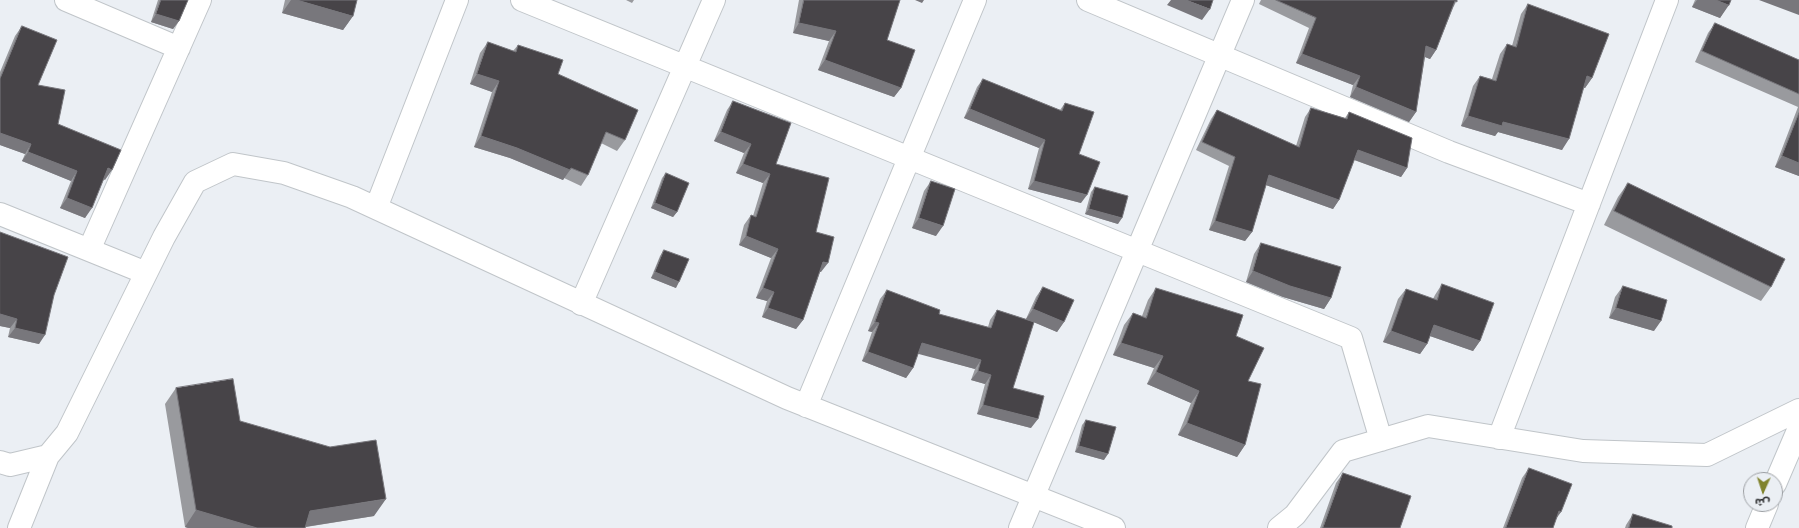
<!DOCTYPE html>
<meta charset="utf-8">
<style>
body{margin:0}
#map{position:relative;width:1799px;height:528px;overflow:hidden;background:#ebeff4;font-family:"Archivo Narrow","Noto Sans Arabic",sans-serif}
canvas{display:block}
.north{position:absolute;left:1743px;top:472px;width:40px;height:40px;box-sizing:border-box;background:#ebeff4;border:1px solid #9da0a4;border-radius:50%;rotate:183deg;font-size:11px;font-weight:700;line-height:16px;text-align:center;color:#292a2c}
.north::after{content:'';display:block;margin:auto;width:14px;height:18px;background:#80832d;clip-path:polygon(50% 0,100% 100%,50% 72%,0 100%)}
</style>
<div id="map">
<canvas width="1799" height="528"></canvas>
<div class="north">ش</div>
</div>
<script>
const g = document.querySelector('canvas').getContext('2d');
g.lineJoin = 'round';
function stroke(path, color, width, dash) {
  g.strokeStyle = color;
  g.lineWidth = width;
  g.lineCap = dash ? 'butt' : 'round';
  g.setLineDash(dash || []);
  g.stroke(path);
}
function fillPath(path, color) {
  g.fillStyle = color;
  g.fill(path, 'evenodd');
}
const minor = new Path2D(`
 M66 0 179 48
 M522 0 1351 338 1381 440
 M1088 0 1449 152 1589 204
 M376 208 457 0
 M0 214 146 273
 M89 250 200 0
 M581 304 714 0
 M806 406 975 0
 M1499 438 1667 0
 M0 462 10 465 48 456 67 433 164 237 195 182 233 164 284 173 352 197 787 398 1114 528
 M1775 484 1799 428
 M19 528 48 456
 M1020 528 1243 0
 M1279 528 1295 515 1343 451 1428 426 1583 451 1707 455 1799 410
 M1757 528 1767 504`);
stroke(minor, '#c0c5c9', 24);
stroke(minor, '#fff', 22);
fillPath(new Path2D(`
 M158 0H188L179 21 173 29 151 22Z
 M285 0H357L353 16 343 30 282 13Z
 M626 0H634L632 3Z
 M799 0H900L887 40 901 88 894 97 818 70 829 41 793 33Z
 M1261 0H1457L1453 8 1436 50 1430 59 1425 57 1416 112 1409 122 1350 97 1353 85 1296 63 1309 28 1259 4Z
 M1695 0H1731L1720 18 1692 7Z
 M1528 4 1592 78 1585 88H1583L1562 150 1498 132 1495 136 1461 126 1473 86 1480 76 1492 79 1500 54 1507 44 1512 46 1521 14Z
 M1715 23 1799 60V176L1775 167 1798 107 1695 62 1708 33Z
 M22 26 38 85 58 124 105 180 104 179 85 218 60 208 71 181 22 161 25 154 0 145V72L15 36Z
 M488 42 513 51 518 45 558 74 625 140 617 151 601 143 588 175 581 186 564 178 563 180 510 158 474 147 492 92 470 84 480 53Z
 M983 79 1060 110 1065 103 1079 154 1081 203 1028 189 1039 148 964 118 977 87Z
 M733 101 776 164 816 232 821 272H820L803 320 796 329 762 317 767 301 756 298 771 258 739 245 744 225 751 215 753 216 763 183 736 173 744 153 714 141 727 110Z
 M1311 108 1345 118 1349 112 1407 168 1401 177 1354 160 1339 200 1333 209 1266 185 1252 232 1245 241 1209 230 1229 166 1196 150 1211 119 1217 110 1296 146 1305 117Z
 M666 173 677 212 673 217 651 208 662 178Z
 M931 181 936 236 912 228 924 191Z
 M1628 183 1771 287 1761 301 1604 225 1618 197Z
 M1095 187 1118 224 1085 214 1091 192Z
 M0 232 54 295 39 344 8 337 10 328 0 326Z
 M1261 243 1331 298 1324 309 1283 297 1246 282 1254 254Z
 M664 250 676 288 651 278 660 256Z
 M1442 284 1480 341 1473 351 1430 336 1427 344 1420 354 1383 342 1398 299 1406 289 1433 299 1435 295Z
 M1623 286 1654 331 1609 318 1615 297Z
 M1043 287 1064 322 1057 332 1034 322 1013 388 1031 428 977 414 985 384 971 380 975 369 918 353 913 368 906 378 862 361 872 332 868 331 880 299 887 290 939 314 988 327 990 320 997 310 1026 319 1036 297Z
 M1156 288 1236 336 1248 381 1245 445 1237 457 1178 435 1191 403 1147 384 1154 368 1113 355 1124 325 1133 313 1142 316 1148 300Z
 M176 388 240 421 374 516 306 527 305 528H188L185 527 165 404Z
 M1086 420 1104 460 1075 452 1082 425Z
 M1529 468 1561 512 1556 519 1553 528H1503L1522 478Z
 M1343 473 1400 528H1320L1336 483Z
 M1633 514 1672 528H1625L1626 525Z`), '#999a9e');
fillPath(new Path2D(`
 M291 0H297L353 16 343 30 282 13Z
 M915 0H924L922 3Z
 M1171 0H1186L1210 9 1202 20 1167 5Z
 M1697 0H1716L1729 5 1720 18 1692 7Z
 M1759 0H1799V15Z
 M156 14 179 21 173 29 151 22Z
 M799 23 836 31 829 41 793 33Z
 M1426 46 1436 50 1430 59 1420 55Z
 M1302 54 1360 76 1353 85 1296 63Z
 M825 60 901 88 894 97 818 70Z
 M477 74 499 81 492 92 470 84Z
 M1587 76 1592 78 1585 88 1580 86Z
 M1356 87 1416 112 1409 122 1350 97Z
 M970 109 1045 140 1039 148 964 118Z
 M1468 116 1503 122 1569 139 1562 150 1498 132 1495 136 1461 126Z
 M721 132 751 144 744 153 714 141Z
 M0 133 31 144 25 154 0 145Z
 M481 136 517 148 570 170 563 180 510 158 474 147Z
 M1358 150 1407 168 1401 177 1352 159Z
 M28 152 77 171 71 181 22 161Z
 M1782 156 1799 163V176L1775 167Z
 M743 164 770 174 763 183 736 173Z
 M108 168 112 170 105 180 101 178Z
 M1269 175 1339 200 1333 209 1263 184Z
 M1034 181 1087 195 1081 203 1028 189Z
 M67 198 92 208 85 218 60 208Z
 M655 203 677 212 673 217 651 208Z
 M1089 209 1122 218 1118 224 1085 214Z
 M919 218 943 226 936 236 912 228Z
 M1215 221 1252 232 1245 241 1209 230Z
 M746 236 778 249 771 258 739 245Z
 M823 262 828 263 821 272 817 271Z
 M1253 271 1331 298 1324 309 1283 297 1246 282Z
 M655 272 679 282 676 288 651 278Z
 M763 288 774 292 767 301 756 298Z
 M768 308 803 320 796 329 762 317Z
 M1616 308 1661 321 1654 331 1609 318Z
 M1033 309 1064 322 1057 332 1026 319Z
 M0 314 17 319 10 328 0 326Z
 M875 322 879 323 872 332 868 331Z
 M1434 325 1480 341 1473 351 1427 335Z
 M15 328 45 335 39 344 8 337Z
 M1391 331 1427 344 1420 354 1383 342Z
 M922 343 981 360 975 369 915 353Z
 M1121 343 1163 356 1154 368 1113 355Z
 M868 352 913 368 906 378 862 361Z
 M978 371 991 375 985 384 971 380Z
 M1156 372 1199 391 1191 403 1147 384Z
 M983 405 1038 419 1031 428 977 414Z
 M1187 423 1245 445 1237 457 1178 435Z
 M1079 446 1108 454 1104 460 1075 452Z
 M386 499 374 516 298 528 310 511Z
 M196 510 257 528H188L185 527Z
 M1559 511 1561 512 1553 522Z`), '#78777c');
const building = new Path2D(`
 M161 0H188L179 21 156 14Z
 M297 0H357L353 16Z
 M804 0H900L887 40 915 50 901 88 825 60 836 31 799 23Z
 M1186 0H1213L1210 9Z
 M1276 0H1457V2L1455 1 1436 50 1426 46 1416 112 1356 87 1360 76 1302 54 1316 18Z
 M1716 0H1731L1729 5Z
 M1528 4 1609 34 1592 78 1587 76 1569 139 1503 122 1502 126 1468 116 1480 76 1496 81 1507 44 1516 47Z
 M1715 23 1799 60V94L1702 51Z
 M22 26 57 40 38 85 65 90 58 124 121 150 112 170 108 168 92 208 67 198 77 171 28 152 31 144 0 133V79Z
 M488 42 516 52 518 45 563 60 558 74 638 110 625 140 606 132 588 175 571 168 570 170 517 148 481 136 499 81 477 74Z
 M983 79 1062 111 1065 103 1094 112 1079 154 1100 162 1087 195 1034 181 1045 140 970 109Z
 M733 101 791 123 776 164 829 178 816 232 834 237 828 263 823 262 803 320 768 308 774 292 763 288 778 249 746 236 751 215 756 217 770 174 743 164 751 144 721 132Z
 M1311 108 1347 119 1349 112 1412 138 1407 168 1358 150 1339 200 1269 175 1252 232 1215 221 1235 157 1202 142 1217 110 1299 147Z
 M1799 113V163L1782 156Z
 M666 173 689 183 677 212 655 203Z
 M931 181 955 189 943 226 919 218Z
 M1628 183 1785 259 1771 287 1614 211Z
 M1095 187 1128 196 1122 218 1089 209Z
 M0 232 68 257 54 295 45 335 15 328 17 319 0 314Z
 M1261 243 1341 267 1331 298 1290 286 1253 271Z
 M664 250 689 259 679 282 655 272Z
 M1442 284 1494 303 1480 341 1434 325 1427 344 1391 331 1406 289 1437 300Z
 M1623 286 1667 300 1661 321 1616 308Z
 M1043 287 1074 300 1064 322 1033 309Z
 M1156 288 1243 315 1236 336 1264 348 1248 381 1261 384 1245 445 1187 423 1199 391 1156 372 1163 356 1121 343 1133 313 1146 318Z
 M887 290 940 310 939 314 991 328 997 310 1034 322 1013 388 1044 396 1038 419 983 405 991 375 978 371 981 360 922 343 913 368 868 352 879 323 875 322Z
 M233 379 240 421 330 447 376 440 386 499 310 511 305 528H257L196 510 176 388Z
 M1086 420 1116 427 1108 454 1079 446Z
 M1529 468 1572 484 1561 512 1559 511 1553 528H1506Z
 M1343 473 1411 496 1400 528H1323Z
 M1633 514 1672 526V528H1629Z`);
fillPath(building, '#474448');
stroke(building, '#78777c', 1);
</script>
